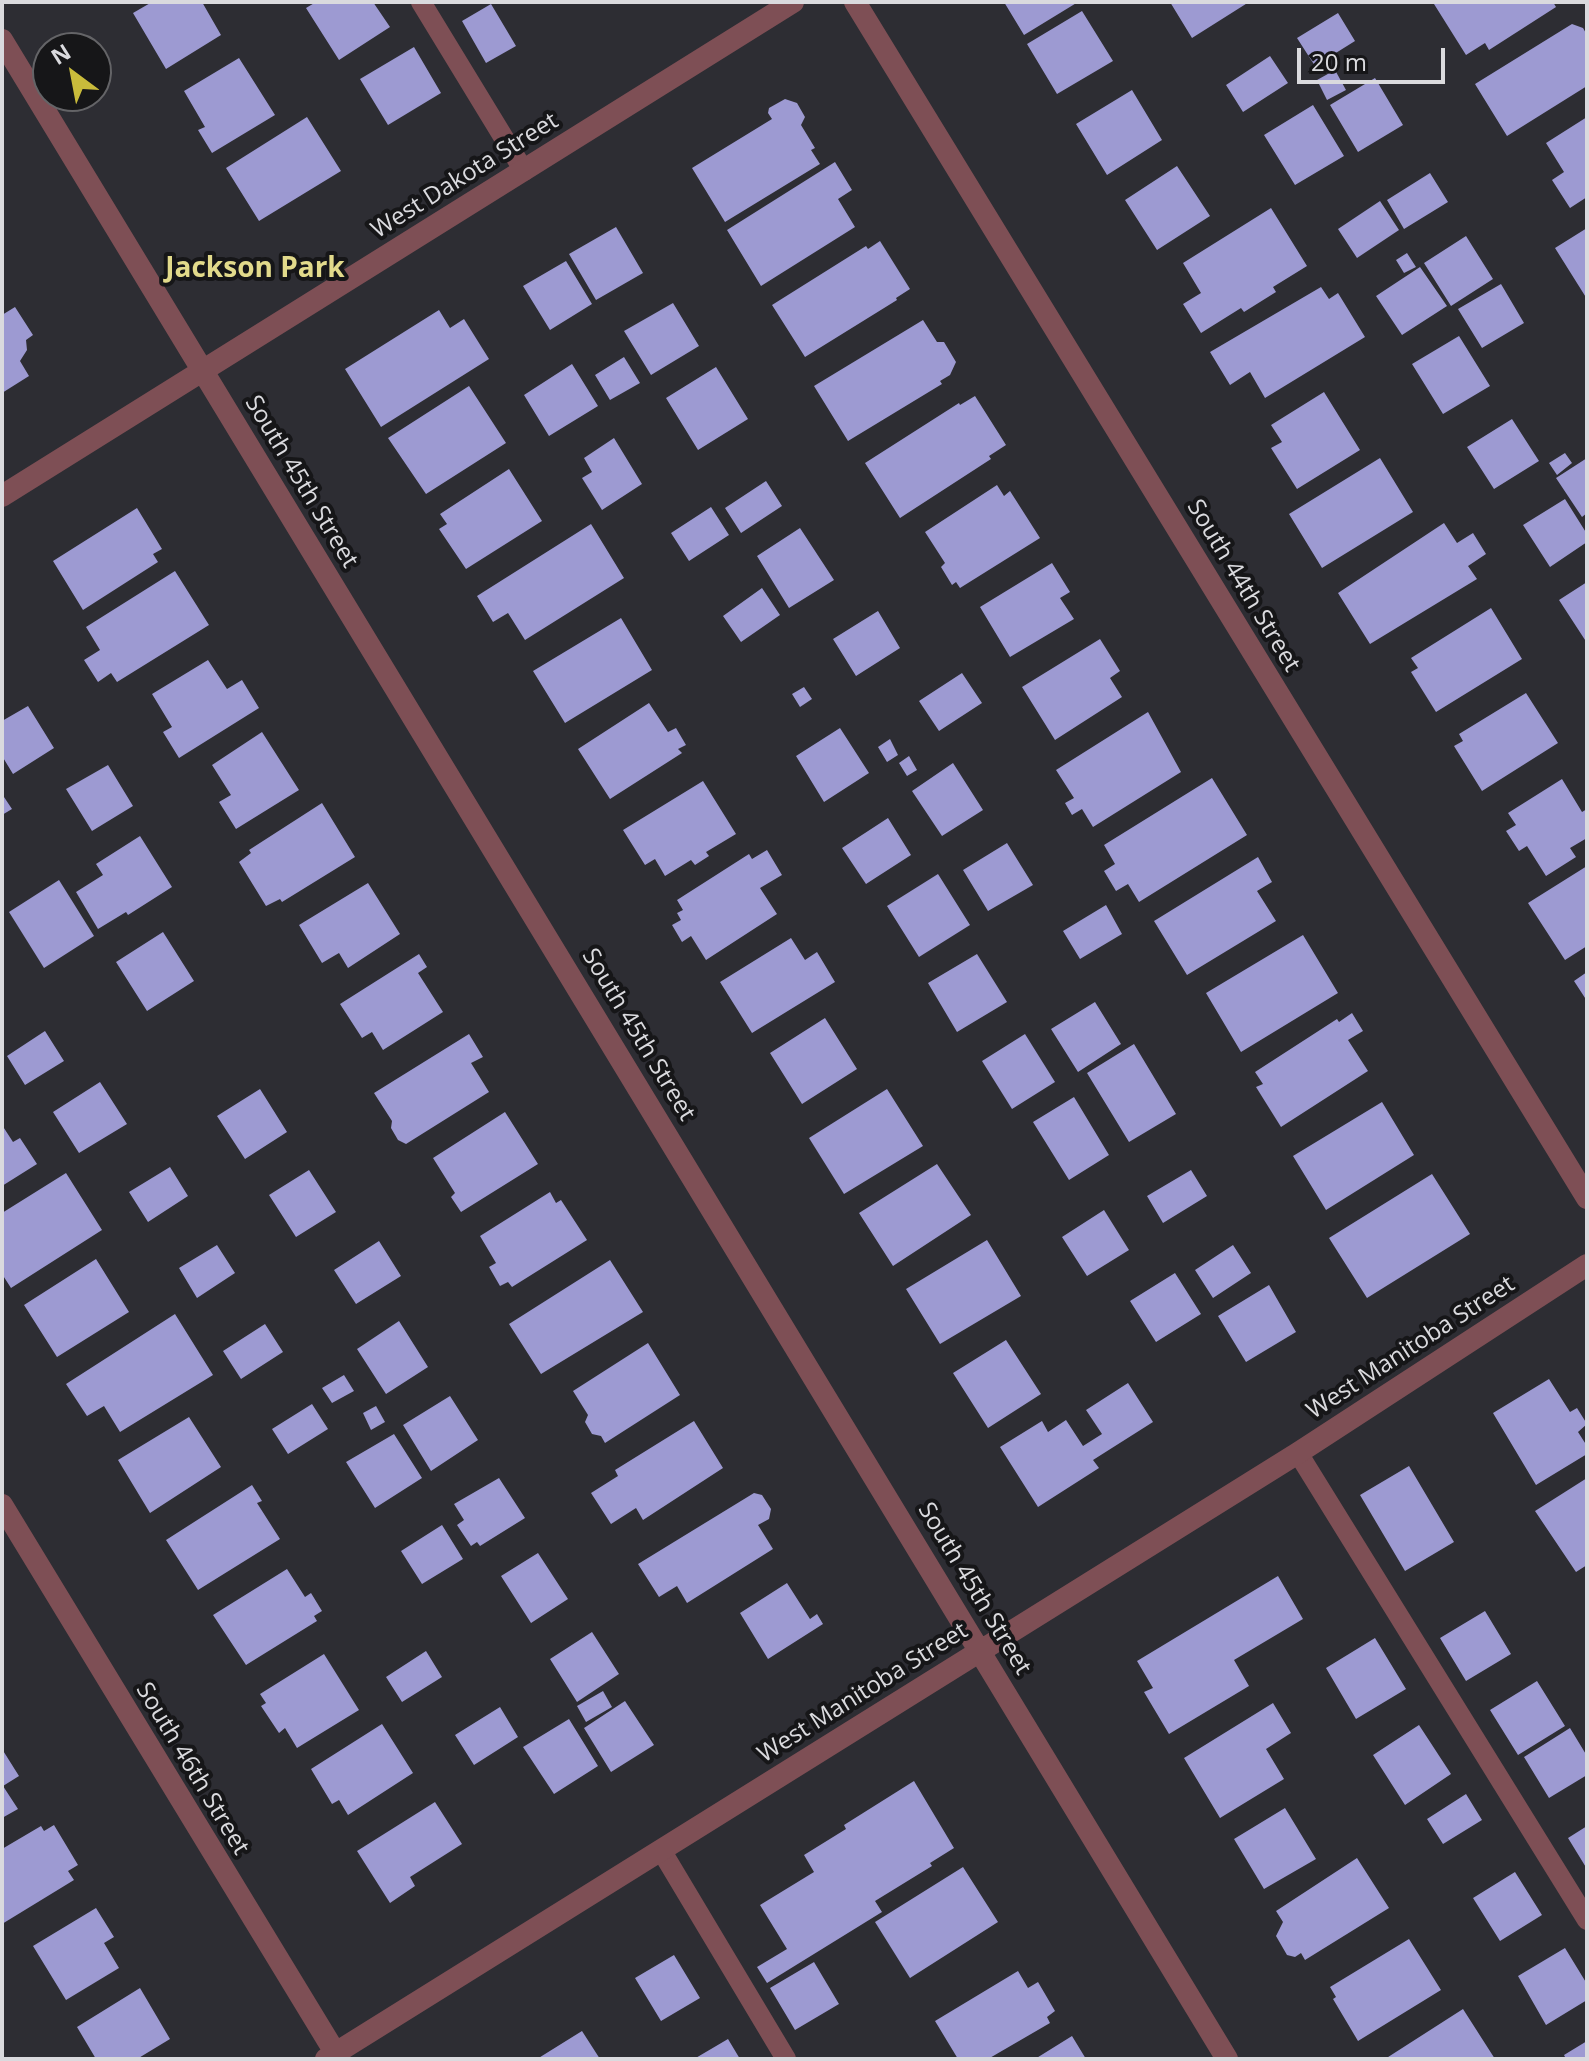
<!DOCTYPE html>
<style>
body{margin:0}
#map{position:relative;width:1589px;height:2061px;overflow:hidden;background:#2d2d33;font-family:"Open Sans",sans-serif}
canvas{display:block}
.frame{position:absolute;inset:0;border:4px solid #dadade;pointer-events:none}
.north{position:absolute;left:32px;top:32px;width:80px;height:80px;box-sizing:border-box;background:#161618;border:2px solid #646467;border-radius:50%;rotate:328deg;font-size:22px;font-weight:700;line-height:32px;text-align:center;color:#dadade}
.north::after{content:'';display:block;margin:auto;width:28px;height:36px;background:#c9bb3b;clip-path:polygon(50% 0,100% 100%,50% 72%,0 100%)}
.scale{position:absolute;left:1297px;top:48px;width:148px;height:36px;box-sizing:border-box;border:4px solid #dadade;border-top:0;padding-left:10px;font-size:24px;line-height:28px;white-space:nowrap;color:#dadade;-webkit-text-stroke:6px #161618;paint-order:stroke}
</style>
<div id="map">
<canvas width="1589" height="2061"></canvas>
<div class="frame"></div>
<div class="north">N</div>
<div class="scale">20 m</div>
</div>
<script>
const g = document.querySelector('canvas').getContext('2d');
g.lineJoin = 'round';
function fillPath(path, color) {
  g.fillStyle = color;
  g.fill(path, 'evenodd');
}
function stroke(path, color, width, dash) {
  g.strokeStyle = color;
  g.lineWidth = width;
  g.lineCap = dash ? 'butt' : 'round';
  g.setLineDash(dash || []);
  g.stroke(path);
}
function write(font, color, halo, rows, align = 'center') {
  g.font = font + ' "Open Sans",sans-serif';
  g.lineWidth = 8;
  g.setLineDash([]);
  g.textBaseline = 'middle';
  g.strokeStyle = halo;
  g.fillStyle = color;
  for (const [text, x, y, turn = 0] of rows) {
    g.save();
    g.translate(x, y);
    g.rotate((+turn || 0) * Math.PI / 180);
    g.textAlign = isNaN(turn) ? turn : align;
    if (halo) g.strokeText(text, 0, 0);
    g.fillText(text, 0, 0);
    g.restore();
  }
}
fillPath(new Path2D(`
 M152 2H202L221 35 166 69 133 13Z
 M316 2H373L390 27 339 60 306 8Z
 M1004 2H1078L1024 35Z
 M1170 2H1249L1192 38Z
 M1438 2H1553L1556 7 1489 50 1485 43 1466 55 1434 4Z
 M491 4 516 46 486 63 462 21Z
 M1082 11 1113 61 1057 94 1027 44Z
 M1338 13 1355 41 1315 66 1297 38Z
 M1572 24 1583 28 1587 35 1585 53 1587 57V70L1585 72 1587 86 1507 136 1475 84Z
 M414 47 441 93 388 125 360 79Z
 M1270 56 1288 83 1243 112 1226 85Z
 M239 58 275 115 212 153 198 130 205 127 184 91Z
 M1335 70 1346 90 1327 100 1317 80Z
 M1375 78 1403 125 1358 152 1330 105Z
 M1132 90 1162 140 1107 175 1076 124Z
 M785 99 797 103 805 117 801 125 815 148 811 150 820 164 725 222 692 168 772 119 768 113 769 108Z
 M1313 105 1344 156 1295 185 1264 135Z
 M307 117 341 171 259 221 226 168Z
 M1587 117V197L1570 208 1552 180 1564 172 1546 143Z
 M835 162 852 190 838 199 855 227 761 286 727 230Z
 M1177 166 1210 216 1157 250 1125 200Z
 M1430 173 1448 202 1404 229 1387 200Z
 M1380 201 1399 230 1357 258 1338 229Z
 M1271 208 1307 266 1273 287 1276 292 1244 312 1241 308 1201 333 1183 304 1201 293 1183 263Z
 M616 227 643 273 596 300 569 254Z
 M1587 228V299L1555 248Z
 M1466 236 1493 279 1451 306 1424 263Z
 M880 241 910 289 896 298 897 300 805 357 772 305 866 246 868 249Z
 M1407 253 1416 267 1404 273 1396 260Z
 M566 261 592 304 550 330 523 286Z
 M1420 267 1447 306 1402 335 1376 296Z
 M1501 284 1524 323 1482 348 1458 309Z
 M1321 287 1329 299 1338 293 1365 337 1265 398 1250 372 1230 385 1210 352Z
 M673 303 699 346 651 375 624 331Z
 M15 307 33 335 26 340 27 350 20 361 29 376 2 393V315Z
 M439 310 450 328 464 319 489 359 381 427 345 369Z
 M923 320 937 342H944L956 362 950 375 940 381 942 384 848 441 814 386Z
 M1459 336 1490 386 1443 414 1412 364Z
 M624 357 640 383 610 400 595 375Z
 M572 364 598 406 549 436 524 395Z
 M716 367 748 419 698 450 666 398Z
 M469 386 506 443 426 494 388 438Z
 M1324 392 1360 450 1297 489 1271 448 1282 442 1271 425Z
 M975 396 1006 445 989 456 991 459 900 518 865 463 959 403 960 405Z
 M1512 419 1539 461 1494 489 1467 447Z
 M614 438 642 484 602 510 582 478 592 472 584 458Z
 M1565 453 1572 463 1557 475 1549 463Z
 M1380 458 1413 512 1322 568 1289 514Z
 M1587 458V513L1582 517 1556 478Z
 M509 469 542 521 466 569 439 529 447 524 440 514Z
 M766 481 782 506 741 533 725 508Z
 M997 485 1004 496 1010 491 1040 538 960 588 956 582 952 585 941 567 945 563 925 532Z
 M1565 499 1587 534V542L1550 567 1523 525Z
 M711 507 729 535 689 561 671 533Z
 M137 508 162 549 153 554 158 562 83 610 53 561Z
 M1444 523 1457 543 1473 533 1486 554 1468 566 1477 579 1370 644 1338 593Z
 M591 524 624 578 525 640 508 613 493 622 477 596Z
 M800 528 834 580 789 608 757 556Z
 M1052 563 1070 592 1060 598 1074 619 1010 657 980 607Z
 M175 571 209 625 117 682 111 673 98 682 84 660 100 650 86 627Z
 M1587 582V643L1559 600Z
 M762 588 780 615 741 642 723 616Z
 M1491 608 1522 659 1436 712 1411 672 1418 668 1411 658Z
 M878 611 900 648 856 676 833 639Z
 M621 618 652 670 565 723 533 671Z
 M1100 639 1120 671 1110 678 1122 697 1055 740 1022 687Z
 M208 660 227 689 242 680 259 708 179 758 163 732 172 727 152 694Z
 M962 673 982 703 939 731 919 701Z
 M804 687 812 699 800 707 792 694Z
 M1526 693 1558 743 1482 791 1454 746 1463 741 1459 734Z
 M649 703 668 732 676 728 686 745 678 749 682 753 610 799 578 749Z
 M28 706 54 748 13 774 2 756V721Z
 M1148 712 1181 772 1093 827 1082 809 1072 815 1065 803 1074 798 1056 770Z
 M840 728 869 773 824 802 796 756Z
 M262 732 299 790 236 829 219 802 231 795 212 765Z
 M890 739 898 755 887 762 878 747Z
 M909 756 917 770 907 776 899 763Z
 M953 763 983 810 942 836 912 791Z
 M108 765 133 806 92 831 66 789Z
 M1212 778 1247 835 1139 902 1128 884 1116 891 1104 871 1115 864 1104 845Z
 M1562 779 1582 812 1587 809V838L1570 848 1576 857 1546 876 1527 846 1519 851 1506 831 1516 825 1508 813Z
 M703 781 736 834 706 852 709 856 695 865 691 860 665 876 655 859 645 865 623 830Z
 M2 794 12 809 2 815Z
 M322 803 355 857 282 902 280 899 266 906 239 862 251 853 249 850Z
 M888 818 911 855 866 884 842 848Z
 M140 836 172 887 128 915 126 912 98 929 76 892 103 875 96 864Z
 M1007 843 1033 885 988 911 963 870Z
 M767 850 782 875 760 888 777 914 706 960 691 936 682 942 672 925 681 920 677 913 683 910 677 900 749 854 752 859Z
 M1258 857 1272 882 1257 891 1276 921 1187 975 1154 921Z
 M1587 866V946L1565 960 1528 903Z
 M938 874 970 925 919 957 887 906Z
 M59 880 94 936 44 968 9 912Z
 M368 883 400 934 348 968 339 953 322 963 299 925Z
 M1106 905 1122 934 1080 959 1063 931Z
 M163 932 194 981 147 1011 116 962Z
 M1303 935 1338 993 1241 1052 1206 993Z
 M791 938 805 960 817 952 835 982 752 1033 720 982Z
 M419 954 427 967 418 973 443 1012 383 1050 372 1032 362 1038 340 1004Z
 M977 954 1007 1002 957 1032 928 983Z
 M1587 972V1001L1574 981Z
 M1095 1002 1121 1044 1078 1072 1051 1029Z
 M1352 1013 1363 1031 1348 1040 1368 1071 1281 1127 1256 1087 1263 1084 1255 1072 1337 1019 1339 1022Z
 M825 1018 857 1069 802 1104 770 1053Z
 M45 1031 64 1061 25 1085 7 1056Z
 M469 1034 483 1057 471 1063 489 1092 406 1144 398 1140 391 1128 392 1121 374 1093Z
 M1025 1034 1055 1082 1012 1109 982 1061Z
 M1134 1044 1176 1114 1129 1142 1087 1073Z
 M100 1082 127 1124 79 1153 53 1112Z
 M260 1089 287 1132 245 1159 217 1116Z
 M887 1089 923 1146 844 1194 809 1138Z
 M1074 1097 1109 1155 1069 1180 1033 1122Z
 M1382 1102 1414 1155 1326 1210 1293 1156Z
 M505 1112 538 1164 461 1212 451 1197 455 1193 433 1158Z
 M2 1125 13 1142 20 1138 37 1164 2 1186Z
 M937 1164 971 1215 893 1266 859 1213Z
 M170 1167 188 1196 148 1222 129 1192Z
 M309 1170 336 1212 296 1237 269 1195Z
 M1191 1170 1207 1196 1163 1223 1147 1196Z
 M66 1173 102 1230 11 1288 2 1274V1213Z
 M1432 1174 1470 1234 1367 1298 1329 1238Z
 M550 1192 556 1203 561 1200 587 1240 512 1287 508 1282 500 1286 489 1267 496 1263 480 1236Z
 M1104 1210 1129 1250 1087 1276 1062 1237Z
 M987 1240 1021 1296 940 1344 906 1289Z
 M379 1241 401 1276 356 1304 334 1270Z
 M217 1245 235 1273 197 1298 179 1268Z
 M1233 1245 1251 1273 1213 1298 1195 1270Z
 M96 1259 129 1312 57 1357 24 1305Z
 M610 1260 643 1312 541 1374 509 1324Z
 M1175 1273 1201 1314 1156 1342 1130 1301Z
 M1269 1285 1296 1332 1246 1362 1218 1316Z
 M175 1314 213 1375 120 1432 104 1406 87 1416 66 1384Z
 M399 1321 428 1367 386 1394 357 1349Z
 M265 1324 283 1352 241 1379 223 1351Z
 M1006 1340 1041 1394 988 1428 953 1373Z
 M648 1343 680 1395 605 1443 601 1436 592 1434 585 1422 588 1415 573 1391Z
 M344 1375 354 1391 332 1403 322 1388Z
 M1549 1379 1570 1412 1577 1408 1587 1424 1578 1432 1587 1446V1454L1536 1485 1493 1413Z
 M1128 1383 1153 1422 1093 1460 1099 1468 1038 1507 1000 1447 1042 1421 1048 1432 1066 1420 1083 1446 1102 1434 1086 1410Z
 M450 1396 478 1440 431 1471 403 1425Z
 M312 1404 328 1429 288 1454 272 1429Z
 M376 1406 385 1422 371 1430 363 1413Z
 M189 1417 221 1467 150 1513 118 1460Z
 M694 1421 723 1468 643 1520 636 1508 611 1524 591 1493 618 1476 615 1470Z
 M394 1434 422 1478 375 1508 346 1462Z
 M1409 1466 1454 1542 1405 1571 1360 1495Z
 M499 1478 525 1518 480 1546 477 1542 471 1546 457 1525 464 1520 454 1504Z
 M1587 1478V1565L1576 1572 1535 1511Z
 M252 1485 262 1501 257 1503 280 1539 198 1590 166 1540Z
 M754 1493 762 1495 771 1509 769 1519 758 1525 773 1549 687 1603 677 1586 659 1597 638 1564Z
 M442 1525 463 1559 422 1584 401 1551Z
 M538 1553 568 1599 531 1623 501 1576Z
 M287 1569 305 1597 311 1593 322 1611 314 1616 317 1621 246 1665 213 1615Z
 M1278 1576 1303 1619 1234 1660 1249 1686 1169 1734 1144 1692 1153 1688 1137 1661Z
 M787 1583 810 1619 817 1614 823 1624 768 1659 740 1613Z
 M1485 1611 1511 1654 1466 1681 1440 1638Z
 M592 1632 619 1674 577 1702 550 1659Z
 M1375 1638 1406 1689 1356 1719 1326 1668Z
 M426 1651 442 1677 402 1702 386 1677Z
 M324 1654 359 1710 297 1748 285 1728 279 1733 261 1706 266 1703 260 1694Z
 M1537 1681 1565 1726 1518 1755 1490 1710Z
 M603 1691 612 1707 586 1722 577 1706Z
 M625 1701 654 1745 611 1772 584 1728Z
 M1273 1703 1291 1733 1266 1749 1284 1779 1220 1818 1184 1758Z
 M500 1707 518 1737 474 1765 455 1735Z
 M569 1719 598 1766 554 1794 523 1747Z
 M382 1724 413 1773 348 1815 339 1800 332 1804 311 1769Z
 M1419 1725 1451 1774 1405 1805 1373 1755Z
 M1570 1728 1587 1756V1775L1549 1798 1524 1757Z
 M2 1749 19 1776 3 1786 18 1809 2 1818Z
 M914 1781 954 1848 930 1863 932 1866 875 1901 882 1912 767 1983 757 1967 787 1949 760 1905 814 1872 804 1855 846 1829 844 1825Z
 M1466 1794 1482 1820 1443 1844 1427 1819Z
 M435 1802 462 1844 410 1877 415 1886 390 1903 357 1851Z
 M1285 1808 1316 1859 1264 1889 1234 1839Z
 M54 1825 78 1865 68 1871 74 1880 2 1924V1849L41 1826 44 1831Z
 M1587 1826V1869L1568 1838Z
 M1357 1858 1389 1908 1305 1960 1301 1953 1295 1957 1287 1955 1276 1936 1283 1922 1276 1911Z
 M963 1867 998 1922 910 1978 875 1922Z
 M1515 1872 1542 1915 1500 1941 1473 1898Z
 M96 1908 114 1937 104 1943 119 1968 66 2000 33 1946Z
 M1409 1939 1441 1990 1358 2041 1333 1999 1336 1997 1330 1987Z
 M1565 1948 1587 1984V2000L1546 2025 1518 1976Z
 M674 1955 700 1998 661 2021 635 1978Z
 M814 1962 839 2004 795 2030 770 1988Z
 M1018 1971 1028 1988 1038 1982 1055 2011 1047 2017 1050 2023 988 2059H958L935 2021Z
 M140 1988 170 2039 137 2059H96L77 2027Z
 M1463 2009 1495 2059H1385Z
 M582 2031 600 2059H537Z
 M1072 2036 1086 2059H1035Z
 M728 2039 740 2059H694Z
 M1587 2041V2059H1566L1564 2055Z`), '#9d9ad2');
stroke(new Path2D(`
 M421 2 524 171
 M1298 1453 1587 1920
 M661 1850 786 2059`), '#7e4f55', 20);
stroke(new Path2D(`
 M855 2 1587 1198
 M2 40 1227 2059
 M2 496 793 2
 M2 1505 339 2059
 M326 2059 1298 1453 1587 1265`), '#7e4f55', 22);
write('24px', '#dadade', '#161618', [
 ["West Dakota Street",465,176,-32],
 ["South 45th Street",301,482,59],
 ["South 44th Street",1243,586,59],
 ["South 45th Street",638,1035,59],
 ["West Manitoba Street",1411,1348,-33],
 ["South 45th Street",974,1589,59],
 ["West Manitoba Street",863,1693,-32],
 ["South 46th Street",192,1769,59]
]);
write('bold 28px', '#e2da8b', '#161618', [
 ["Jackson Park",255,269]
]);
</script>
